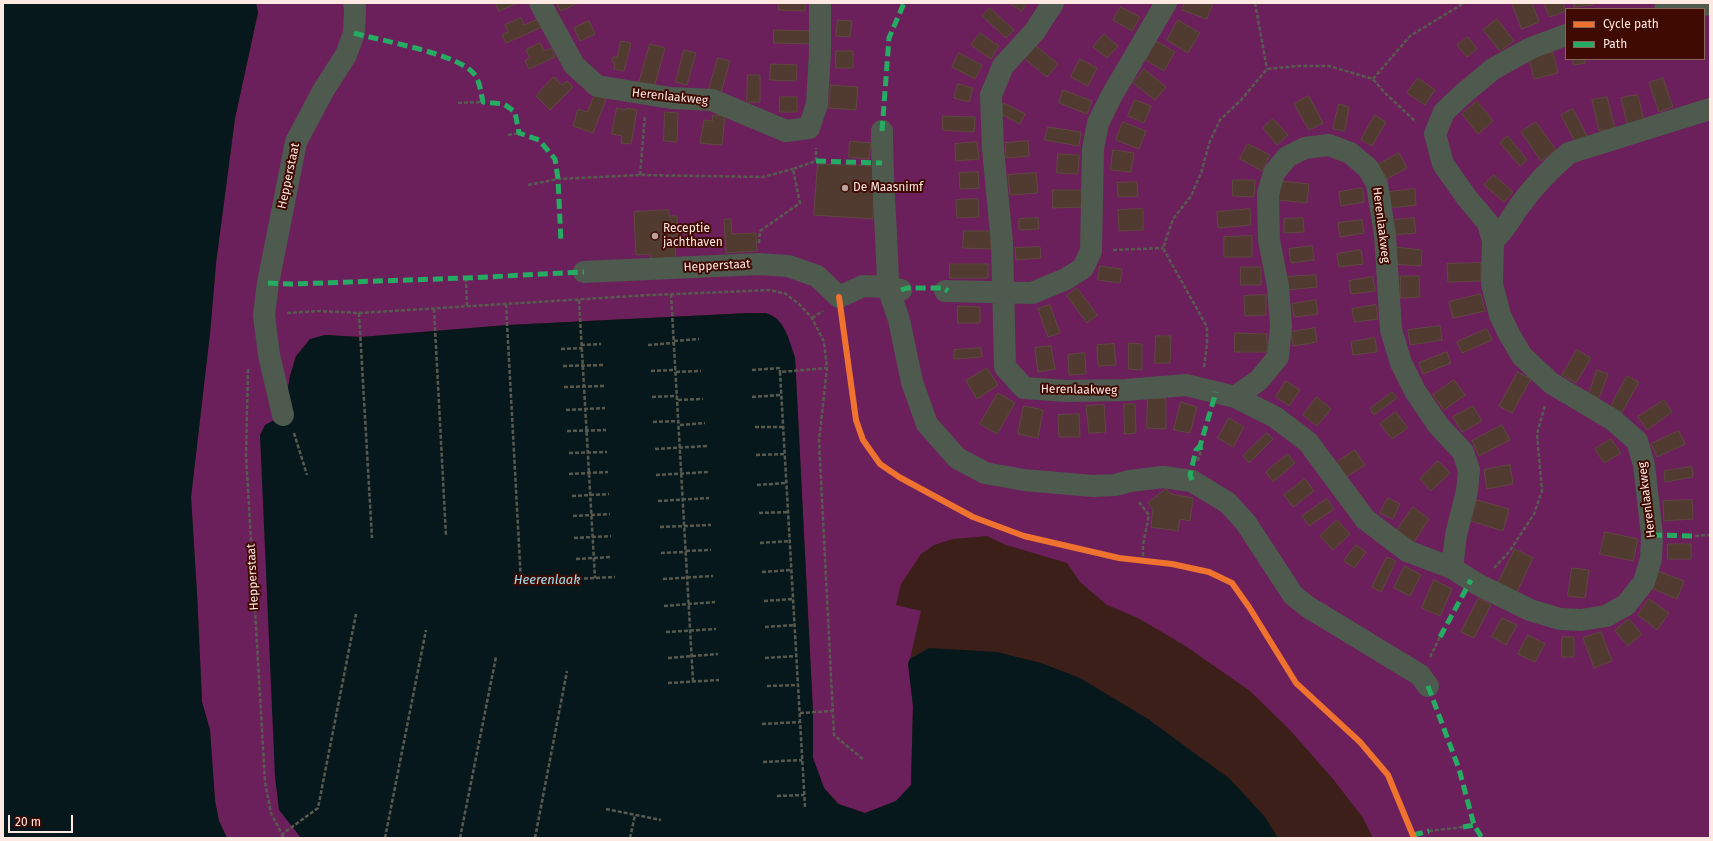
<!DOCTYPE html>
<style>
body{margin:0}
#map{position:relative;width:1713px;height:841px;overflow:hidden;background:#3c1f18;font-family:"Fira Sans",sans-serif}
canvas{display:block}
.frame{position:absolute;inset:0;border:4px solid #fde8e2;pointer-events:none}
.legend{position:absolute;left:1565px;top:8px;width:140px;height:52px;box-sizing:border-box;background:#3f0a01;border:1px solid #8b635b;margin:0;padding:5px 7px;list-style:none;font-size:12px;color:#fde8e2}
.legend li{display:flex;align-items:center;gap:8px;height:20px}
.legend b{width:20px;border:1px solid #8b635b}
.scale{position:absolute;left:8px;top:815px;width:65px;height:18px;box-sizing:border-box;border:2px solid #fde8e2;border-top:0;padding-left:5px;font-size:12px;line-height:14px;white-space:nowrap;color:#fde8e2;-webkit-text-stroke:3px #3f0a01;paint-order:stroke}
</style>
<div id="map">
<canvas width="1713" height="841"></canvas>
<div class="frame"></div>
<ul class="legend">
<li><b style="height:5px;background:#ef722f"></b>Cycle path</li>
<li><b style="height:5px;background:#26ab63"></b>Path</li>
</ul>
<div class="scale">20 m</div>
</div>
<script>
const g = document.querySelector('canvas').getContext('2d');
g.lineJoin = 'round';
function fillPath(path, color) {
  g.fillStyle = color;
  g.fill(path, 'evenodd');
}
function stroke(path, color, width, dash) {
  g.strokeStyle = color;
  g.lineWidth = width;
  g.lineCap = dash ? 'butt' : 'round';
  g.setLineDash(dash || []);
  g.stroke(path);
}
function write(font, color, halo, rows, align = 'center') {
  g.font = font + ' "Fira Sans",sans-serif';
  g.lineWidth = 4;
  g.setLineDash([]);
  g.textBaseline = 'middle';
  g.strokeStyle = halo;
  g.fillStyle = color;
  for (const [text, x, y, turn = 0] of rows) {
    g.save();
    g.translate(x, y);
    g.rotate((+turn || 0) * Math.PI / 180);
    g.textAlign = isNaN(turn) ? turn : align;
    if (halo) g.strokeText(text, 0, 0);
    g.fillText(text, 0, 0);
    g.restore();
  }
}
fillPath(new Path2D(`
 M256 3H1710V838H1373L1363 818 1333 779 1290 730 1250 691 1184 645 1138 618 1107 605 1080 582 1067 563 1006 545 987 536 953 539 934 545 921 554 901 584 896 605 921 611 910 659 908 663 913 706 911 785 896 801 865 813 839 804 824 788 813 758V712L795 357 766 313H749L508 325 361 337 325 335 296 356 290 376 286 400 293 826 301 838H227L219 821 215 801 210 730 202 702 197 594 191 497 210 333 216 263 235 118 258 13ZM1566 9H1704V59H1566Z`), '#6b205b');
fillPath(new Path2D(`
 M3 3H256L258 12 235 118 216 263 210 333 191 497 197 594 202 702 210 730 215 801 219 821 227 838H3Z
 M749 313C754 313 760 313 765 313 785 317 789 341 795 357L813 712V758L824 788 838 804 865 813 896 801 911 785 913 706 908 663 910 659 929 648 997 652 1041 663 1080 678 1148 719 1230 779 1265 817 1278 838H301L279 810 275 777 260 435 265 425 283 415 290 376 296 356 310 339 325 335 361 337 508 325Z`), '#07181c');
const building = new Path2D(`
 M496 3H518L499 11Z
 M557 3H578L561 11Z
 M779 3H805V11L779 10Z
 M1010 3H1027L1022 11Z
 M1185 3H1213L1207 19 1182 10Z
 M1512 3H1532L1539 22 1522 29Z
 M1544 3H1563L1566 11 1550 17Z
 M1574 3H1593V5L1574 7Z
 M1121 7 1140 17 1132 31 1113 20Z
 M990 8 1014 30 1006 38 982 16Z
 M521 18 524 25 538 19 542 27 506 43 502 35 508 32 505 25Z
 M1497 19 1514 41 1500 51 1483 30Z
 M838 20 852 21 850 37 836 36Z
 M1178 20 1200 33 1188 53 1167 40Z
 M589 21 595 34 580 41 574 28Z
 M774 30 813 31V44L774 43Z
 M980 33 999 46 991 59 971 45Z
 M1104 34 1118 46 1107 58 1093 47Z
 M1468 37 1477 49 1467 57 1457 45Z
 M621 41 631 43 624 71 614 69 615 63 612 62 613 57H617Z
 M1156 41 1175 52 1164 71 1146 60Z
 M540 43 544 51 551 48 555 57 529 69 525 61 530 58 526 50Z
 M650 44 665 48 654 88 639 83Z
 M1036 46 1058 64 1047 77 1025 59Z
 M684 50 696 53 687 85 676 82Z
 M836 51H853V68H836Z
 M1553 52 1558 73 1534 79 1529 58Z
 M959 53 982 65 975 79 952 67Z
 M718 58 730 61 721 93 709 89Z
 M1080 59 1097 68 1088 86 1071 77Z
 M1573 59H1585V63L1574 65Z
 M771 64 797 65 796 81 770 80Z
 M1144 69 1166 87 1155 100 1133 83Z
 M748 75H760V102H747Z
 M554 77 562 85 567 81 573 87 550 110 536 96Z
 M1418 78 1435 90 1425 105 1407 93Z
 M1663 78 1673 107 1659 112 1649 83Z
 M958 84 973 88 969 102 954 98Z
 M831 85 858 87 856 110 829 108Z
 M1063 90 1092 101 1087 114 1059 103Z
 M595 94 606 99 593 133 573 126 578 109 587 112Z
 M1638 95 1644 121 1627 124 1621 98Z
 M1309 96 1323 123 1309 130 1294 104Z
 M780 97H797V112H780Z
 M1607 97 1615 128 1599 131 1592 100Z
 M1135 100 1151 106 1144 123 1128 116Z
 M1477 101 1493 121 1478 134 1462 114Z
 M1004 103 1025 114 1020 124 999 113Z
 M1339 104 1349 107 1345 131 1333 129Z
 M617 108 626 110V108L637 110 631 144 621 143 622 136 612 134Z
 M1573 109 1588 138 1576 144 1561 115Z
 M665 112 678 113 677 142 664 141Z
 M713 115 725 116 722 145 700 143 704 120 712 121Z
 M1375 115 1386 122 1372 146 1361 140Z
 M943 116 975 117 974 132 943 130Z
 M1273 119 1288 135 1277 145 1263 128Z
 M1123 122 1146 131 1139 149 1116 140Z
 M1536 122 1556 150 1541 161 1521 132Z
 M1048 127 1081 132 1079 146 1045 140Z
 M1508 136 1527 160 1520 166 1500 143Z
 M850 141 871 143 869 159 849 157Z
 M1028 141 1029 156 1006 158 1005 143Z
 M977 142 979 159 956 161 955 144Z
 M1248 144 1270 155 1262 171 1240 159Z
 M1113 150 1134 153 1131 172 1111 170Z
 M1399 153 1407 168 1385 180 1377 165Z
 M1058 154 1079 155 1078 174 1057 173Z
 M818 164 874 166 873 219 814 215Z
 M978 172 979 188 960 189 959 173Z
 M1036 173 1038 193 1010 195 1008 175Z
 M1494 175 1513 192 1504 202 1484 185Z
 M1233 180H1255L1254 197 1233 196Z
 M1281 181 1309 184 1307 203 1279 200Z
 M1137 182 1138 196 1118 197 1117 183Z
 M1362 188 1364 202 1341 206 1339 192Z
 M1415 189 1416 205 1391 208 1389 192Z
 M1053 190H1085V207L1053 208Z
 M978 199 979 217 957 218 956 200Z
 M1143 209V230L1119 231 1118 210Z
 M1250 209 1251 225 1218 228 1217 212Z
 M669 210V216H677L678 236 670 237 671 243H675L676 261 651 262 650 254 636 255 634 212Z
 M1038 218 1039 229 1019 230V219Z
 M1303 218 1304 232 1284 233V219Z
 M1414 218 1416 233 1394 235 1393 220Z
 M731 219 732 234 756 233 757 251 726 253 724 220Z
 M1362 220 1364 233 1340 237 1338 223Z
 M964 231H990L991 249 963 248Z
 M1252 236V257H1224V237Z
 M1312 246 1314 260 1291 263 1289 249Z
 M1040 247 1041 258 1016 260 1015 248Z
 M1395 247 1422 250 1421 266 1394 264Z
 M1361 250 1363 264 1339 267 1337 254Z
 M1481 263V281L1448 282 1447 264Z
 M950 264H988V278H950Z
 M1100 266 1122 269 1120 283 1098 280Z
 M1241 267H1261V285H1241Z
 M1316 275 1317 287 1287 290 1286 277Z
 M1401 276H1419L1420 297 1401 298Z
 M1373 277 1375 291 1351 294 1349 281Z
 M1077 288 1097 315 1087 323 1067 296Z
 M1481 294 1485 311 1453 318 1449 302Z
 M1266 295V315L1245 316 1244 296Z
 M1316 300 1318 314 1294 317 1292 304Z
 M1050 305 1060 333 1048 337 1038 309Z
 M1376 305 1378 319 1354 322 1352 309Z
 M958 306 980 307V323H958Z
 M1440 326 1442 340 1410 345 1408 330Z
 M1315 328 1317 342 1293 346 1291 332Z
 M1487 329 1492 340 1462 353 1457 342Z
 M1235 333 1267 334V352H1235Z
 M1156 336H1171L1170 363H1155Z
 M1375 338 1377 352 1353 355 1351 342Z
 M1129 343 1142 344V370L1129 369Z
 M1114 344 1116 365 1098 366 1097 345Z
 M1051 346 1055 369 1038 372 1035 348Z
 M981 348 982 357 954 359V350Z
 M1577 350 1591 358 1576 383 1562 375Z
 M1447 352 1451 363 1423 374 1419 363Z
 M1085 353 1086 374 1069 375 1068 355Z
 M987 368 998 385 977 399 966 381Z
 M1597 370 1608 374 1599 398 1589 394Z
 M1518 372 1531 379 1512 413 1499 406Z
 M1627 376 1639 382 1621 414 1610 408Z
 M1454 380 1465 395 1444 410 1433 395Z
 M1286 381 1300 390 1289 406 1276 397Z
 M1392 392 1397 398 1374 415 1370 409Z
 M998 393 1015 403 997 434 980 424Z
 M1317 397 1331 409 1317 426 1303 415Z
 M1148 398H1166V429L1147 428Z
 M1664 400 1672 412 1647 430 1638 417Z
 M1181 402 1197 407 1190 433 1174 430Z
 M1124 404H1135L1136 433 1125 434Z
 M1104 405 1106 432 1089 433 1086 406Z
 M1024 406 1043 410 1038 438 1018 434Z
 M1473 406 1482 421 1462 432 1453 417Z
 M1396 412 1408 428 1392 439 1380 424Z
 M1079 414 1080 437H1059L1058 415Z
 M1229 418 1244 427 1233 447 1218 438Z
 M1502 425 1510 440 1479 456 1472 441Z
 M1679 431 1685 444 1657 457 1651 444Z
 M1267 433 1273 439 1249 463 1243 456Z
 M1611 439 1621 453 1604 463 1595 449Z
 M1355 450 1365 465 1346 477 1337 462Z
 M1288 454 1295 463 1273 482 1266 472Z
 M1438 461 1450 473 1431 491 1420 479Z
 M1510 465 1513 484 1487 489 1484 470Z
 M1692 467 1693 477 1665 482 1664 471Z
 M1305 479 1314 491 1293 507 1284 495Z
 M1166 489 1171 494 1193 498 1190 521 1180 519 1178 531 1151 527 1153 510 1148 503Z
 M1388 498 1400 504 1393 519 1380 513Z
 M1327 499 1334 509 1309 526 1302 516Z
 M1477 500 1509 509 1503 531 1471 521Z
 M1692 500 1693 519 1664 521 1663 501Z
 M1413 507 1429 519 1414 542 1397 530Z
 M1337 520 1350 534 1333 550 1320 536Z
 M1605 532 1638 539 1633 561 1600 554Z
 M1668 544H1691V559H1668Z
 M1356 545 1366 552 1354 568 1344 561Z
 M1515 549 1533 558 1516 594 1497 585Z
 M1387 557 1396 561 1381 592 1372 587Z
 M1405 566 1421 575 1410 596 1394 588Z
 M1572 568 1589 570 1585 598 1568 596Z
 M1658 571 1684 581 1677 599 1651 588Z
 M1434 580 1452 589 1440 616 1422 608Z
 M1479 598 1491 605 1474 638 1461 632Z
 M1649 599 1669 613 1657 630 1638 615Z
 M1502 618 1517 625 1506 645 1492 637Z
 M1629 619 1642 634 1628 646 1615 631Z
 M1601 632 1612 661 1594 668 1583 638Z
 M1528 635 1545 644 1535 662 1518 654Z
 M1562 637H1574V657H1562Z`);
fillPath(building, '#513a30');
stroke(building, '#5f483f', 1);
stroke(new Path2D(`
 M1255 3 1267 69
 M1373 79 1410 36 1464 3
 M458 103 483 102
 M508 135 519 133
 M640 175 645 115
 M528 185 558 179 640 175 763 177 793 169
 M759 243 760 231 800 203 793 169 816 161V148
 M1113 250 1163 248
 M466 278 467 306
 M671 294 693 681
 M579 300 595 578
 M506 304 521 582
 M434 309 446 536
 M287 313 319 311 359 313 650 295 770 290 786 294 799 304 812 318 824 342 827 368 819 441 834 735 864 760
 M359 313 372 538
 M812 318 823 311
 M674 341 699 339
 M581 345 601 344
 M648 345 674 343
 M561 349 582 348
 M563 366 603 365
 M1204 367 1207 344V327L1163 248 1173 219 1191 196 1201 173 1210 141 1220 120 1241 100 1267 69 1297 66H1329L1373 79 1384 92 1416 122
 M248 369 246 455 265 782 271 813 284 838
 M752 370 780 368V372
 M651 371 676 370
 M676 372 701 371
 M564 387 605 386
 M652 397 677 396
 M752 397 781 395
 M678 400 703 399
 M566 410 605 408
 M653 422 679 421
 M680 425 705 423
 M755 427H783
 M567 431 606 430
 M294 433 307 475
 M655 449 707 446
 M569 453 607 452
 M756 455 785 454
 M1198 461 1201 450
 M569 474 608 472
 M656 475 708 472
 M757 485 786 483
 M572 496 609 494
 M658 501 709 498
 M1139 502 1149 515 1143 545V560
 M759 513 788 512
 M573 516 610 514
 M660 527 711 525
 M1695 536 1710 535
 M574 538 611 536
 M760 543 790 541
 M686 551 711 550
 M661 553 686 552
 M576 559 611 557
 M1494 568 1509 552 1534 514 1542 491 1537 434 1545 405
 M762 572 791 570
 M572 579 615 577
 M663 579 713 576
 M764 601 793 599
 M664 606 715 602
 M765 627 795 625
 M666 632 716 629
 M1430 657 1440 637
 M668 658 718 654
 M765 658 797 656
 M668 683 719 680
 M767 686 799 685
 M800 713 833 711
 M762 724 801 722
 M763 762 802 760
 M777 796 804 795
 M805 807 780 372 827 368
 M606 809 661 820
 M1429 831 1463 827
 M281 835 318 808 356 614
 M385 838 426 630
 M460 838 496 657
 M535 838 567 671
 M630 838 635 815`), '#585a50', 2.5, [4, 2]);
stroke(new Path2D(`
 M540 3 574 65 597 86 671 98 712 100 786 131 809 128 817 104 820 52V3
 M1053 3 1035 31 1003 66 991 95 993 149 1002 243 1005 367 1024 388 1067 391 1126 390 1186 385 1235 397 1275 417 1308 442 1365 519 1407 551 1452 568 1477 584 1530 610 1560 619 1581 620 1606 616 1626 605 1644 582 1651 559 1652 535 1644 465 1637 441 1613 420 1551 383 1522 356 1509 334 1500 315 1492 284 1493 241 1488 223 1467 198 1443 164 1435 134 1444 112 1463 94 1493 69 1531 48 1566 35
 M1665 9 1710 4
 M882 131C882 183 887 235 888 287L901 290
 M1493 241C1504 231 1510 220 1518 208 1532 188 1550 169 1569 153L1710 109
 M584 272 759 264 788 266 817 276 839 297 863 286 888 287 899 320 912 382 927 424 957 458 985 473 1024 480 1093 486 1115 485 1130 481 1163 477 1192 481 1228 503 1246 523 1293 595 1308 607 1420 675 1428 686
 M945 291 1032 293 1066 279 1083 268 1091 251 1093 149 1098 123 1112 95 1166 3
 M1235 397 1259 380 1278 357 1281 326 1278 286 1269 240 1268 193 1274 173 1287 157 1305 148 1329 145 1350 153 1368 168 1377 184 1385 235 1391 330 1401 363 1415 391 1438 425 1463 452 1469 470 1467 491 1456 535 1452 568
 M283 415 269 355 264 315 268 283 296 142 323 91 346 55 354 33 355 9 354 3`), '#4e5a4e', 22);
stroke(new Path2D(`
 M354 33C381 41 461 54 475 75 480 82 481 94 483 102L504 104 515 112 519 133 539 140 555 159 558 179 561 243
 M882 131 889 38 904 3
 M816 161 882 163
 M268 283 291 284 466 278 584 272
 M901 290 907 288H943L948 291
 M1201 450 1200 446 1216 392
 M1192 480 1190 475 1196 450 1200 446
 M1652 535 1695 536
 M1440 637 1471 580
 M1428 686 1459 769 1474 825
 M1463 827 1474 825 1482 838
 M1413 835 1429 831`), '#26ab63', 5, [10, 5]);
stroke(new Path2D(`
 M839 297 856 420 863 440 880 464 899 477 973 517 1024 536 1119 558 1172 564 1209 572 1232 583 1249 607 1296 683 1360 742 1388 775 1414 838`), '#ef722f', 6);
for (const [x, y, r, color] of [
 [845,188,4,"#b9a29b"],
 [655,236,4,"#b9a29b"]
]) {
  const dot = new Path2D();
  dot.arc(x, y, r, 0, 2 * Math.PI);
  g.fillStyle = color;
  g.fill(dot);
  stroke(dot, '#3f0a01', 1.5);
}
write('12px', '#fde8e2', '#3f0a01', [
 ["Herenlaakweg",670,97,6],
 ["Hepperstaat",289,176,-78],
 ["Herenlaakweg",1381,225,83],
 ["Hepperstaat",717,266,-3],
 ["Herenlaakweg",1079,390,1],
 ["Herenlaakweg",1647,500,-97],
 ["Hepperstaat",253,577,-93]
]);
write('12px', '#fde8e2', '#3f0a01', [
 ["De Maasnimf",853,188],
 ["Receptie",663,229],
 ["jachthaven",663,243]
], 'left');
write('italic 13px', '#9ce2f3', '#3f0a01', [
 ["Heerenlaak",547,580]
]);
</script>
